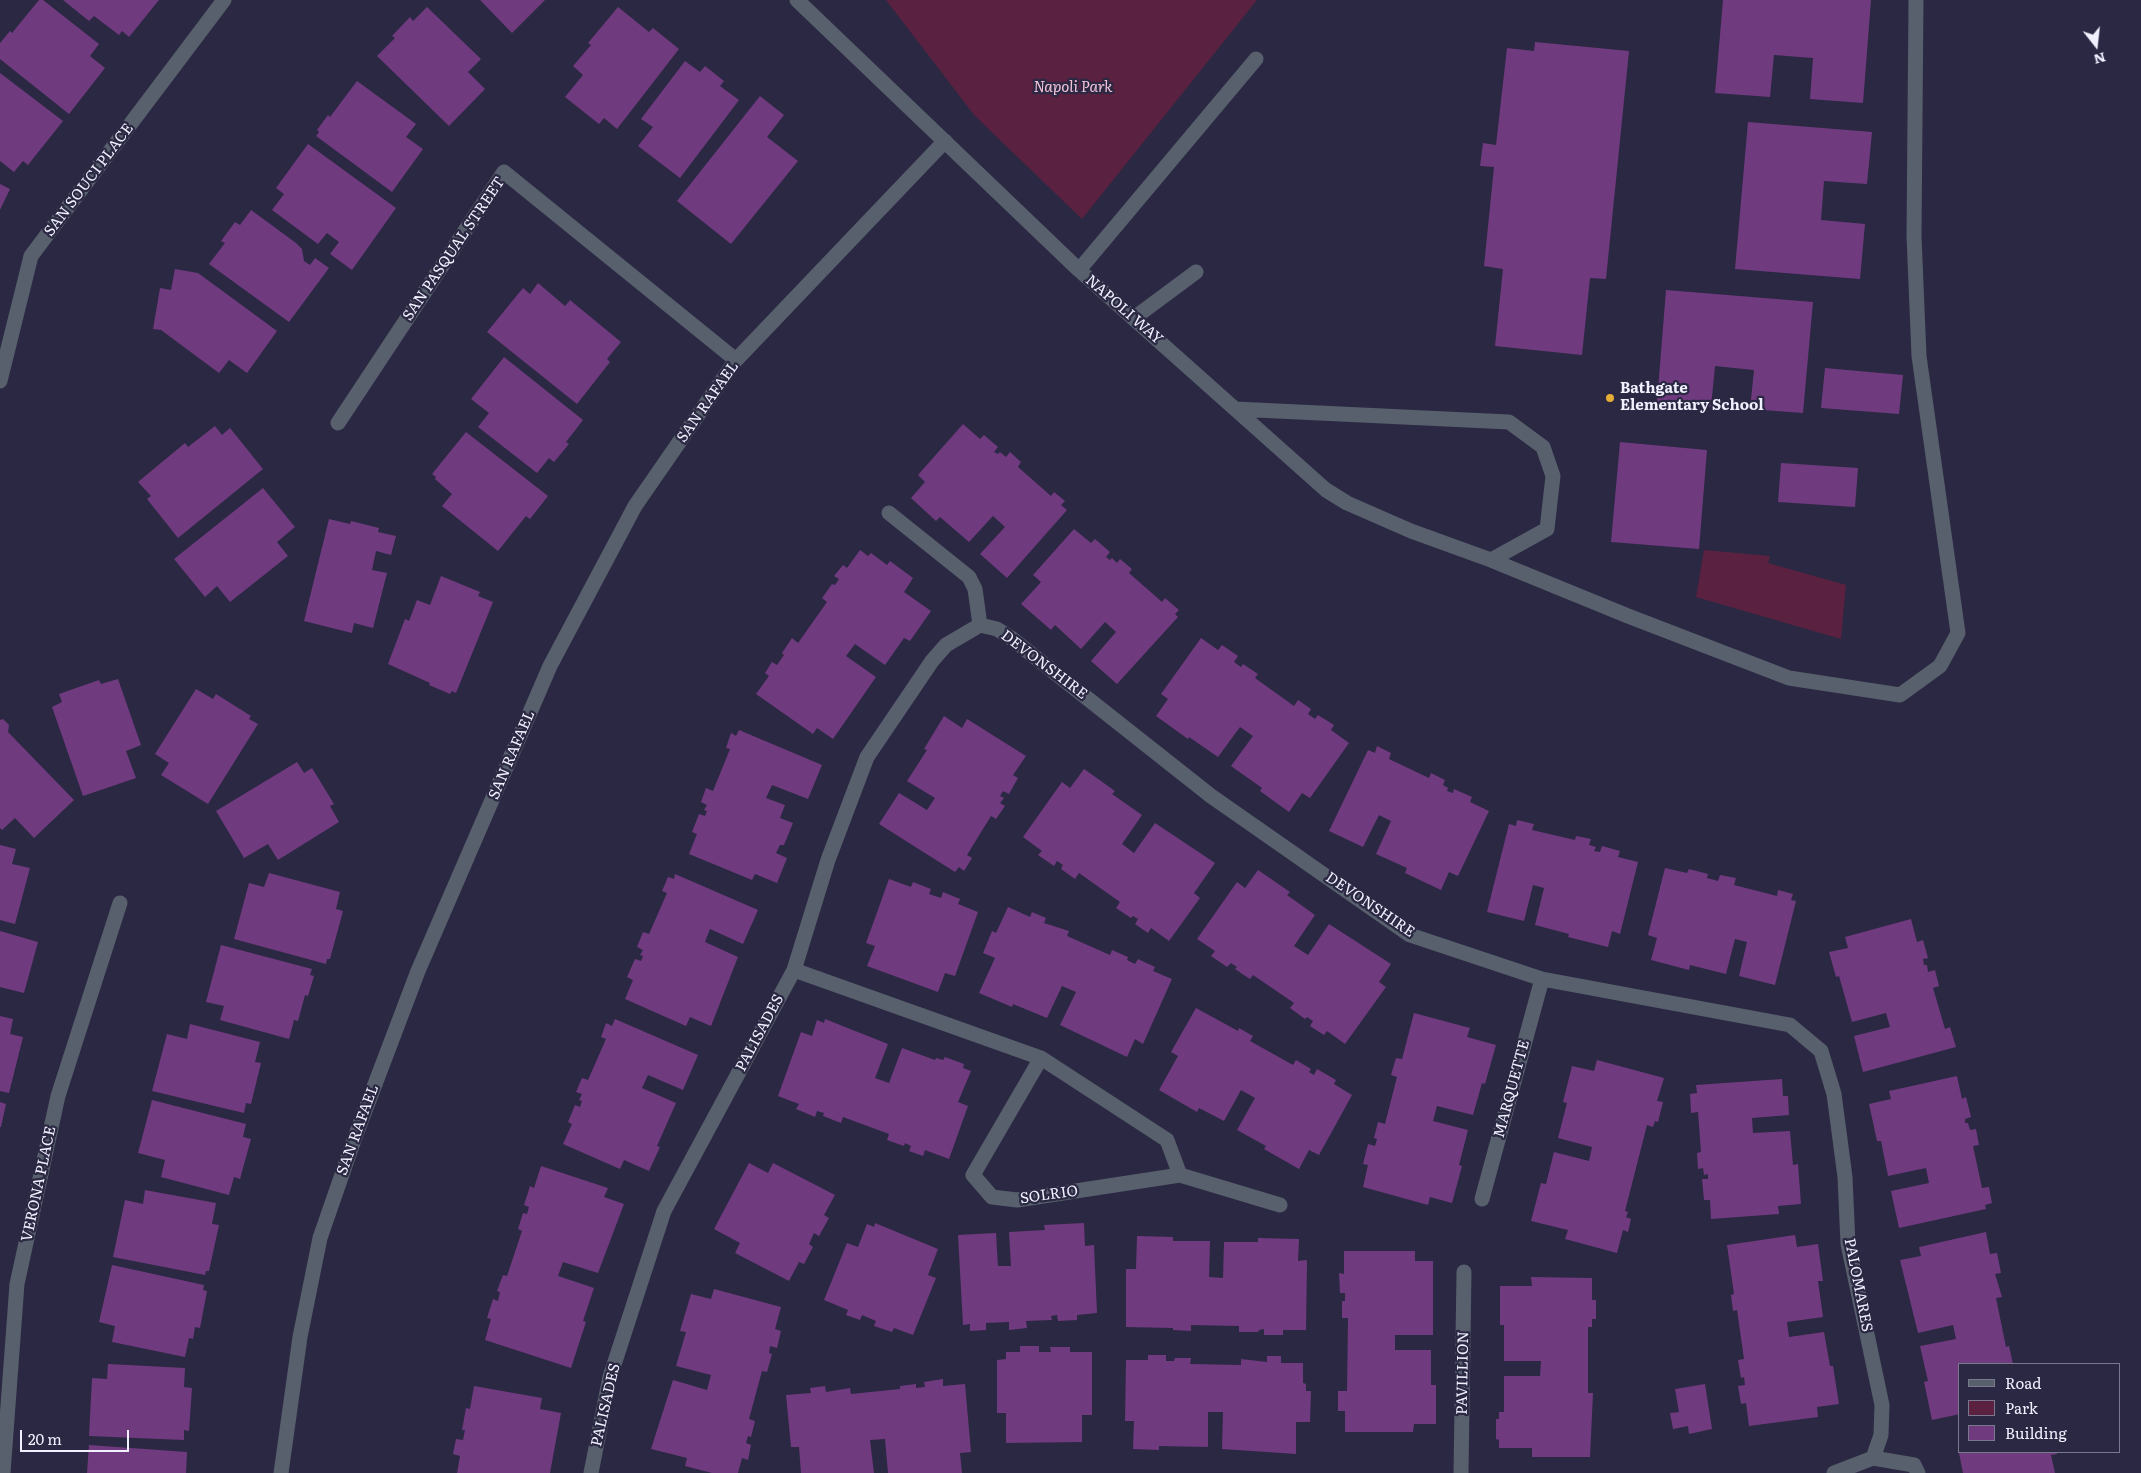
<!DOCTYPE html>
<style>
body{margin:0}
#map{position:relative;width:2141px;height:1473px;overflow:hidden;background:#2b2843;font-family:Literata,serif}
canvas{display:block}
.legend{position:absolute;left:1958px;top:1363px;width:162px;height:90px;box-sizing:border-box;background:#2b2843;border:1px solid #7a788e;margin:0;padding:6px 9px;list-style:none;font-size:15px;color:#f0f0ff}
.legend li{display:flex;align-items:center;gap:10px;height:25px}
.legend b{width:25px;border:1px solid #7a788e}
.north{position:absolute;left:2071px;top:20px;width:50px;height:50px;-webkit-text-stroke:4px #2b2843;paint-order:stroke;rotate:164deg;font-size:14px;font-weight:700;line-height:20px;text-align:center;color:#f0f0ff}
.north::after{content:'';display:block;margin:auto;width:18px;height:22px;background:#f0f0ff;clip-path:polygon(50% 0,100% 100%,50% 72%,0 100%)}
.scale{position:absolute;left:20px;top:1430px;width:109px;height:22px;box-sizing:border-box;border:2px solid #f0f0ff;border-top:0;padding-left:6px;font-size:15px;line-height:18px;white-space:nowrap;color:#f0f0ff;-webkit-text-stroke:4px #2b2843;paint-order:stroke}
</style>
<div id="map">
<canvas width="2141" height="1473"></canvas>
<ul class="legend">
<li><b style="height:6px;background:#57606c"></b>Road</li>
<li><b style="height:14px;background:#5a2240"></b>Park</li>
<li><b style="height:14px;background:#703a7f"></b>Building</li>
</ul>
<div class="north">N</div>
<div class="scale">20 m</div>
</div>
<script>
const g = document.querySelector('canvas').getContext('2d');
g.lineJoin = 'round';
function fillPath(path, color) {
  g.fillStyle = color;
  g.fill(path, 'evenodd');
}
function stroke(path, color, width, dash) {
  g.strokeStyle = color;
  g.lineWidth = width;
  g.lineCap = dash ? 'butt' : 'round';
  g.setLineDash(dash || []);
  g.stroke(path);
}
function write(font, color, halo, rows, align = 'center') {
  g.font = font + ' Literata,serif';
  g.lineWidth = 4.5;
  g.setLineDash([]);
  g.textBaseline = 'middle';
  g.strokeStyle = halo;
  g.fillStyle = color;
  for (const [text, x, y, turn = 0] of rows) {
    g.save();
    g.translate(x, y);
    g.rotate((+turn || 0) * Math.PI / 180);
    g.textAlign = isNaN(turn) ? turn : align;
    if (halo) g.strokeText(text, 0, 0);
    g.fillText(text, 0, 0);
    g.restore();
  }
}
fillPath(new Path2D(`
 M886 0H1257L1082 219 975 116Z
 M1704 550 1770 556 1768 563 1846 585 1841 639 1696 597Z`), '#5a2240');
fillPath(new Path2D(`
 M39 0H43L99 44 90 56 105 68 69 114 0 59V43L10 31 12 33Z
 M63 0H159L129 37 122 31 119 35 94 16 89 21Z
 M480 0H545L512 33Z
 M1723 0H1871L1863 103 1810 99 1813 58 1774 55 1770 97 1715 93Z
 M427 7 481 59 468 72 485 89 449 126 377 56 395 38 392 36 410 17 413 21Z
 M618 7 649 32 653 28 679 49 617 129 604 118 599 124 565 97 583 75 573 66 591 45 588 43Z
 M1535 42 1629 51 1606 279 1590 278 1582 355 1495 346 1503 269 1484 266 1494 167 1480 166 1483 143 1496 145 1507 48 1534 51Z
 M685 61 700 72 705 66 724 81 720 86 739 100 680 178 638 146 653 127 641 119Z
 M0 73 63 121 28 165 23 161 14 172 0 161Z
 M357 81 416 124 406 137 423 149 392 192 316 136 319 132 317 130 328 115 330 117Z
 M760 96 784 115 767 137 798 161 731 244 677 201Z
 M1748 122 1872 132 1867 184 1824 181 1821 220 1865 224 1860 279 1735 269Z
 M308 144 396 208 352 270 330 254 339 242 327 233 318 244 272 210 284 194 276 188Z
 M0 184 10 189 0 210Z
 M251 210 296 243 302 249 304 261 310 265 315 258 329 268 289 322 209 264 225 243 221 241 235 222 240 225Z
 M175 269 198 273 277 331 247 373 229 360 219 373 161 330 153 329 160 288 171 290Z
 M538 283 565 306 570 300 621 342 607 359 610 362 577 404 487 332 523 288 530 294Z
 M1666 290 1813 302 1803 413 1750 409 1754 370 1715 366 1711 407 1657 402Z
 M504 357 583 420 566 442 569 444 554 462 549 458 537 473 478 427 489 413 471 399Z
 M1825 368 1903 375 1899 414 1821 408Z
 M963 424 980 439 984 435 998 447 994 452 998 454 1000 452 1006 457 1010 452 1021 462 1018 467 1051 496 1054 492 1065 501 1061 505 1067 510 1007 578 980 554 1005 527 993 516 969 542 940 517 936 521 911 498 925 482 918 475Z
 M215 426 222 435 230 428 263 469 178 538 147 499 151 496 138 482 185 443 188 447Z
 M466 432 548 496 530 519 526 516 498 551 442 506 452 494 435 479 436 477 432 474Z
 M1620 442 1707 450 1699 549 1611 542Z
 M1781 463 1858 468 1855 507 1778 502Z
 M263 488 295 527 277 542 288 556 230 602 217 586 205 597 174 559Z
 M329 519 350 524 351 521 379 528 378 532 396 536 391 555 376 551 372 570 387 573 373 628 354 623 352 633 304 621Z
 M1074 529 1091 543 1095 539 1110 552 1106 557 1110 560 1112 558 1117 563 1120 559 1132 569 1129 573 1162 602 1165 598 1179 610 1175 614 1178 617 1117 684 1091 661 1116 632 1105 622 1081 649 1055 625 1051 630 1021 604 1041 582 1033 575Z
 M860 550 868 556 871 553 887 565 890 561 913 578 904 592 931 611 910 641 904 638 885 665 855 644 846 656 876 677 833 739 817 728 813 734 756 694 769 676 765 673 772 662 777 665 784 655 782 653 792 638 798 643 827 602 822 598 832 584 835 585 839 579 834 576 843 565 847 568Z
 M441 576 480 592 478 596 493 602 456 693 452 691 450 694 429 685 430 683 388 664 405 619 409 621 417 600 430 605Z
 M1201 638 1218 650 1222 645 1238 656 1234 662 1241 667 1243 664 1258 674 1255 678 1294 706 1298 700 1311 709 1308 714 1315 719 1318 715 1334 725 1331 730 1349 743 1310 798 1302 793 1289 812 1260 791 1262 788 1231 766 1253 736 1240 727 1218 757 1189 737 1188 739 1156 716 1168 699 1161 694Z
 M118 679 141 745 126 751 136 778 83 796 52 707 62 702 59 694 99 680 101 684Z
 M196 689 213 699 216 694 251 716 249 719 258 724 208 804 161 775 169 763 155 754Z
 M944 716 962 728 967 719 1026 756 1013 775 1018 778 1009 794 1003 791 1000 796 1004 798 1000 803 1005 806 996 819 991 816 967 855 972 858 964 871 959 867 955 872 879 824 899 793 927 810 935 798 907 781 927 750 924 749Z
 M3 719 9 725 8 732 74 800 34 838 15 818 2 830 0 828V720Z
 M739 730 822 765 808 799 772 785 766 798 785 805 780 818 793 823 784 845H780L776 853 787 858 777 883 755 874 752 880 689 854 697 834 692 832 699 814 705 816 707 811 704 810 707 805 701 802 706 788 713 791 730 749 726 748 731 733 736 736Z
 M1377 746 1391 753 1389 759 1429 778 1431 773 1445 780 1443 785 1448 788 1447 791 1453 793 1454 789 1472 797 1470 802 1489 811 1458 876 1449 872 1441 890 1405 873 1407 868 1376 854 1391 821 1379 815 1363 847 1329 831 1368 750 1375 753Z
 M297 762 304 773 312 768 334 804 330 806 339 822 278 860 268 844 244 858 216 811Z
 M1084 769 1115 791 1112 794 1142 815 1122 844 1134 853 1155 823 1215 863 1194 893 1200 898 1169 941 1151 928 1148 933 1135 924 1138 919 1133 916 1131 918 1116 908 1120 902 1079 873 1075 879 1061 869 1063 865 1057 861 1054 866 1038 855 1042 851 1023 837 1062 782 1070 788Z
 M1517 820 1534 824 1532 830 1575 840 1576 836 1591 839 1589 845 1596 847 1594 851 1600 852 1602 846 1620 851 1618 857 1638 862 1620 934 1612 931 1608 947 1568 937 1569 934 1535 925 1544 888 1533 885 1524 921 1487 912 1509 824 1516 826Z
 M0 845 16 849 12 864 30 868 15 924 0 920Z
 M1665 868 1687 873 1689 869 1708 874 1707 878 1718 881 1720 875 1736 878 1734 885 1777 896 1778 890 1793 894 1791 900 1796 901 1775 985 1739 976 1747 942 1735 939 1726 974 1690 965 1689 970 1651 960 1657 938 1648 935Z
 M1258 870 1290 892 1287 895 1315 915 1294 946 1308 955 1329 924 1391 964 1379 982 1386 987 1345 1044 1327 1031 1324 1035 1310 1026 1313 1021 1307 1017 1305 1019 1290 1008 1294 1003 1253 975 1250 979 1235 969 1237 967 1231 963 1227 967 1211 956 1215 951 1197 939 1237 882 1245 888Z
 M269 873 340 892 336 909 343 911 330 959H327L326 964 234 939 249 883 264 887Z
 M675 874 758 910 743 944 710 929 705 942 738 957 711 1026 690 1017 686 1026 625 999 633 980 627 977 635 959 641 961 643 956 640 955 643 950 637 947 643 932 649 934 667 893 662 891 668 877 674 879Z
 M889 879 911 887 913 882 931 889 929 894 941 898 943 892 960 899 958 904 978 912 955 976 945 973 938 992 867 966 875 946 866 943Z
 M1008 907 1030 917 1032 912 1046 918 1044 923 1069 931 1067 936 1110 955 1112 950 1128 957 1127 960 1135 964 1138 959 1155 967 1153 971 1172 979 1143 1044 1135 1039 1127 1057 1060 1025 1076 992 1062 986 1047 1018 1013 1004 1012 1007 979 993 995 958 983 953 992 931 996 933Z
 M1911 919 1917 942 1923 940 1928 958 1923 959 1924 965H1927L1928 972 1935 970 1939 986 1933 988 1945 1029 1950 1027 1956 1047 1863 1072 1854 1036 1890 1027 1886 1013 1852 1022 1839 976 1836 977 1829 952 1848 948 1845 937Z
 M0 931 38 942 24 993 0 987Z
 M221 945 312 969 310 975 314 976 308 996 305 995 298 1021 294 1020 289 1039 220 1020 224 1006 206 1002Z
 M1196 1008 1238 1031 1239 1028 1253 1036 1250 1041 1293 1065 1296 1060 1311 1069 1309 1072 1314 1075 1317 1069 1336 1080 1334 1084 1352 1095 1319 1155 1309 1150 1299 1169 1264 1149 1266 1146 1237 1130 1255 1098 1241 1090 1224 1121 1199 1108 1197 1112 1159 1090 1178 1056 1171 1052Z
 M1414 1013 1470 1028 1467 1037 1496 1045 1485 1084 1482 1083 1473 1115 1437 1106 1433 1121 1468 1130 1459 1165 1462 1166 1452 1203 1430 1197 1428 1205 1363 1187 1368 1165 1363 1164 1368 1144 1375 1146 1377 1139 1374 1138 1378 1122 1385 1124 1397 1077 1391 1075 1396 1058 1402 1059Z
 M0 1016 13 1019 10 1034 23 1037 9 1093 0 1091Z
 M615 1019 698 1055 683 1090 648 1075 642 1088 676 1103 657 1146 660 1147 649 1171 624 1160 620 1169 563 1144 572 1124 568 1122 575 1105 580 1107 582 1101 579 1100 582 1094 576 1092 582 1078 588 1080 606 1039 601 1037 606 1023 612 1026Z
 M825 1019 888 1044 875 1078 889 1083 902 1048 935 1060 936 1058 943 1060 945 1057 964 1064 963 1068 971 1071 958 1102 968 1106 949 1159 925 1150 923 1156 909 1151 911 1146 905 1143 904 1146 887 1140 889 1134 843 1117 841 1123 823 1116 824 1113 817 1111 815 1117 796 1109 799 1104 778 1096 801 1032 812 1036 817 1020 824 1023Z
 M190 1024 260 1042 255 1062 261 1063 251 1104 246 1103 244 1113 152 1091 167 1034 187 1039Z
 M1597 1060 1664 1078 1657 1101 1663 1102 1658 1122 1655 1121 1653 1127 1647 1125 1625 1211 1628 1212 1626 1217 1631 1219 1628 1232 1623 1230 1617 1253 1565 1239 1568 1230 1531 1221 1541 1183 1546 1184 1554 1152 1589 1161 1592 1147 1558 1138 1567 1103 1563 1102 1572 1066 1594 1071Z
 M1957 1076 1962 1099 1966 1097 1971 1117 1965 1119V1123H1968L1970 1130 1976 1129 1979 1145 1973 1146 1982 1188 1989 1187 1992 1203 1985 1205 1986 1209 1899 1228 1891 1191 1929 1183 1926 1168 1888 1176 1881 1141H1877L1869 1104 1891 1099 1889 1091Z
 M1782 1079 1783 1096H1788L1789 1115 1752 1118 1753 1133 1790 1131 1793 1165 1798 1164 1801 1204 1778 1206 1779 1214 1711 1219 1710 1200H1704L1702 1179H1708V1174L1704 1175 1703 1168 1698 1169 1697 1153 1701 1152 1698 1112 1691 1113 1690 1094 1697 1093 1696 1085Z
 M152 1100 246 1124 243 1137 251 1139 240 1179 234 1177 229 1195 161 1177 165 1160 138 1153Z
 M0 1102 6 1104 1 1127H0Z
 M749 1163 768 1173 773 1163 835 1195 824 1215 829 1218 819 1236 814 1233 809 1244 813 1247 804 1264 799 1262 789 1281 735 1253 740 1243 714 1229Z
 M541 1166 608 1188 604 1197 624 1204 598 1273 563 1262 558 1276 594 1288 583 1321 586 1322 571 1368 485 1340 491 1319 487 1318 493 1299 498 1301 500 1292 497 1291 503 1275 507 1276 522 1231 518 1229 523 1213 527 1214 529 1207 524 1205 530 1186 534 1188Z
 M145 1190 216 1203 212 1224 219 1225 209 1271H206L205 1275 113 1257 125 1200 143 1204Z
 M875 1223 938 1249 928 1275 936 1278 913 1335 894 1328 892 1332 874 1326 876 1321 862 1315 860 1320 846 1315 848 1310 824 1300 847 1243 858 1247 867 1224 874 1227Z
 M1084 1223 1085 1246 1094 1245 1097 1313 1077 1315V1320L1058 1321 1057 1315 1051 1316 1052 1320 1026 1321 1027 1328 1009 1330V1322L986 1323V1330L970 1331V1324L963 1325 958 1235 996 1233 998 1266H1011L1009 1232 1045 1230 1044 1225Z
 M1986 1232 1990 1254 1997 1253 2001 1273 1995 1274 2002 1297 1996 1298 2006 1347 2009 1346 2013 1364H1960V1414L1932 1420 1924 1382 1928 1381 1920 1346 1956 1339 1953 1325 1918 1333 1900 1260 1921 1256 1919 1247Z
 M1795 1235 1797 1247 1818 1244 1823 1281H1818L1823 1317 1787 1322 1789 1337 1824 1332 1830 1366H1833L1839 1404 1817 1407 1818 1417 1749 1426 1746 1403 1741 1404 1738 1386 1745 1385 1744 1377 1741 1378 1738 1360 1744 1359 1737 1310 1733 1311 1731 1295 1734 1294 1727 1245Z
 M1137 1236 1173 1237V1241H1210L1209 1277 1223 1278 1224 1242H1258V1238L1299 1239 1298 1261 1307 1260 1306 1330H1283V1335H1264V1329L1259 1330 1258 1332H1239V1326L1191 1325V1331L1173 1330V1328L1126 1327V1269H1136Z
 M1344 1251H1415V1261H1433V1335H1395V1350H1431V1385H1436V1424H1414L1413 1432H1345V1411H1338V1391H1347L1348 1318H1342V1301H1345V1293H1340L1339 1273 1344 1274Z
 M112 1265 204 1285 203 1290 207 1291 200 1328 195 1327 193 1339 189 1338 185 1357 112 1342 115 1326 99 1322Z
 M1531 1277 1592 1278V1300H1596V1319H1592V1327H1588V1393H1593L1590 1457H1532V1448H1499V1440L1496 1439V1419H1499V1412H1504V1376H1540L1541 1361H1504V1325H1500V1286H1532Z
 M714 1289 781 1307 775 1329 781 1331 777 1348 770 1346 769 1353 772 1354 767 1372 762 1371 749 1419 755 1421 751 1437 748 1436 746 1443 751 1445 748 1460 742 1458 738 1473H712L685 1466 687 1458 651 1449 673 1380 707 1390 711 1375 676 1366 686 1332 680 1331 691 1294 711 1299Z
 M1020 1346H1039V1352H1051L1050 1347H1070V1352H1092V1415H1082V1442L1006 1443V1413H997V1360L1006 1359V1352H1020Z
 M1148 1355H1166V1361H1174L1175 1358H1191L1190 1364 1241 1365V1359L1267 1362V1356H1281V1363H1303V1383L1306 1384V1391H1311L1310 1422H1296V1454L1222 1449 1223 1412H1208V1447L1159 1446V1450L1133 1449 1134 1421H1125L1126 1360H1148Z
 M108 1364 185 1368 184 1387 192 1388 189 1431 184 1430V1440L89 1436 92 1378 107 1379Z
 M943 1379V1386L965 1384 971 1452 960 1453 962 1473H888L885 1439 870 1440 874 1473H801L799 1447H791L786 1395 811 1393 810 1388 825 1386 826 1392 850 1388 851 1394 900 1389V1386L916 1384V1388L925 1387 924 1382Z
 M1705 1384 1712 1429 1689 1434 1688 1426 1673 1429 1670 1413 1679 1412 1675 1389Z
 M474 1386 542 1398 540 1409 561 1413 550 1473H457L460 1456 453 1454 456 1439 463 1440 465 1430H462L466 1408 470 1409Z
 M89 1445 187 1452 186 1473H87Z
 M1960 1447V1452H2057V1454L2051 1455 2055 1473H1963L1958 1448Z`), '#703a7f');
stroke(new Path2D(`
 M797 0 1079 270 1326 490 1347 503 1411 531 1491 560 1628 616 1789 678 1900 695 1940 666 1958 633 1919 356 1914 236 1916 0
 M1079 270 1256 59
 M1134 318 1196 272
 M0 381 31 256 224 0
 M1235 409 1509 422 1543 447 1553 476 1547 529 1491 560
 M338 423 504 172 736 360
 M889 513 969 577 975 589 980 625
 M980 625 997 629 1011 638 1211 796 1410 935 1542 979 1790 1025 1821 1051 1834 1094 1845 1177 1848 1244 1882 1405 1881 1435 1873 1458
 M794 970 1041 1058 1167 1140 1180 1175
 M1041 1058 973 1175 992 1197 1017 1200 1180 1175 1280 1205
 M1482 1199 1542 979
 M1873 1458 1914 1465 1918 1473
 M3 1473 17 1284 58 1096 120 903
 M281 1473 300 1337 320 1238 355 1137 418 971 550 666 635 506 736 360 945 141
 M591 1473 610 1377 664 1211 794 970 828 860 867 757 932 661 946 645 980 625
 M1461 1473 1464 1272
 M1834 1473 1873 1458`), '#57606c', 15);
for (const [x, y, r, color] of [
 [1610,398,5,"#e5ad35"]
]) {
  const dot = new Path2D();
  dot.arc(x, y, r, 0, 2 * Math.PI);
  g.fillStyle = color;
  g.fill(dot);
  stroke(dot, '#2b2843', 2);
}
write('italic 15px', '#f3c3d9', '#2b2843', [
 ["Napoli Park",1073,88]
]);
write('15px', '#f0f0ff', '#2b2843', [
 ["SAN SOUCI PLACE",89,180,-53],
 ["SAN PASQUAL STREET",454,249,-56],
 ["NAPOLI WAY",1124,310,41],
 ["SAN RAFAEL",708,402,-55],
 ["DEVONSHIRE",1044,665,37],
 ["SAN RAFAEL",512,755,-67],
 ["DEVONSHIRE",1370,905,34],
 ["PALISADES",760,1033,-62],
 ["MARQUETTE",1512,1089,-75],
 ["SAN RAFAEL",358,1130,-70],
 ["VERONA PLACE",39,1184,-78],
 ["SOLRIO",1049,1195,-8],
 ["PALOMARES",1858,1285,79],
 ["PAVILLION",1463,1373,-89],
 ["PALISADES",606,1405,-77]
]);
write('bold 15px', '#f0f0ff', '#2b2843', [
 ["Bathgate",1620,389],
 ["Elementary School",1620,406]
], 'left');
</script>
